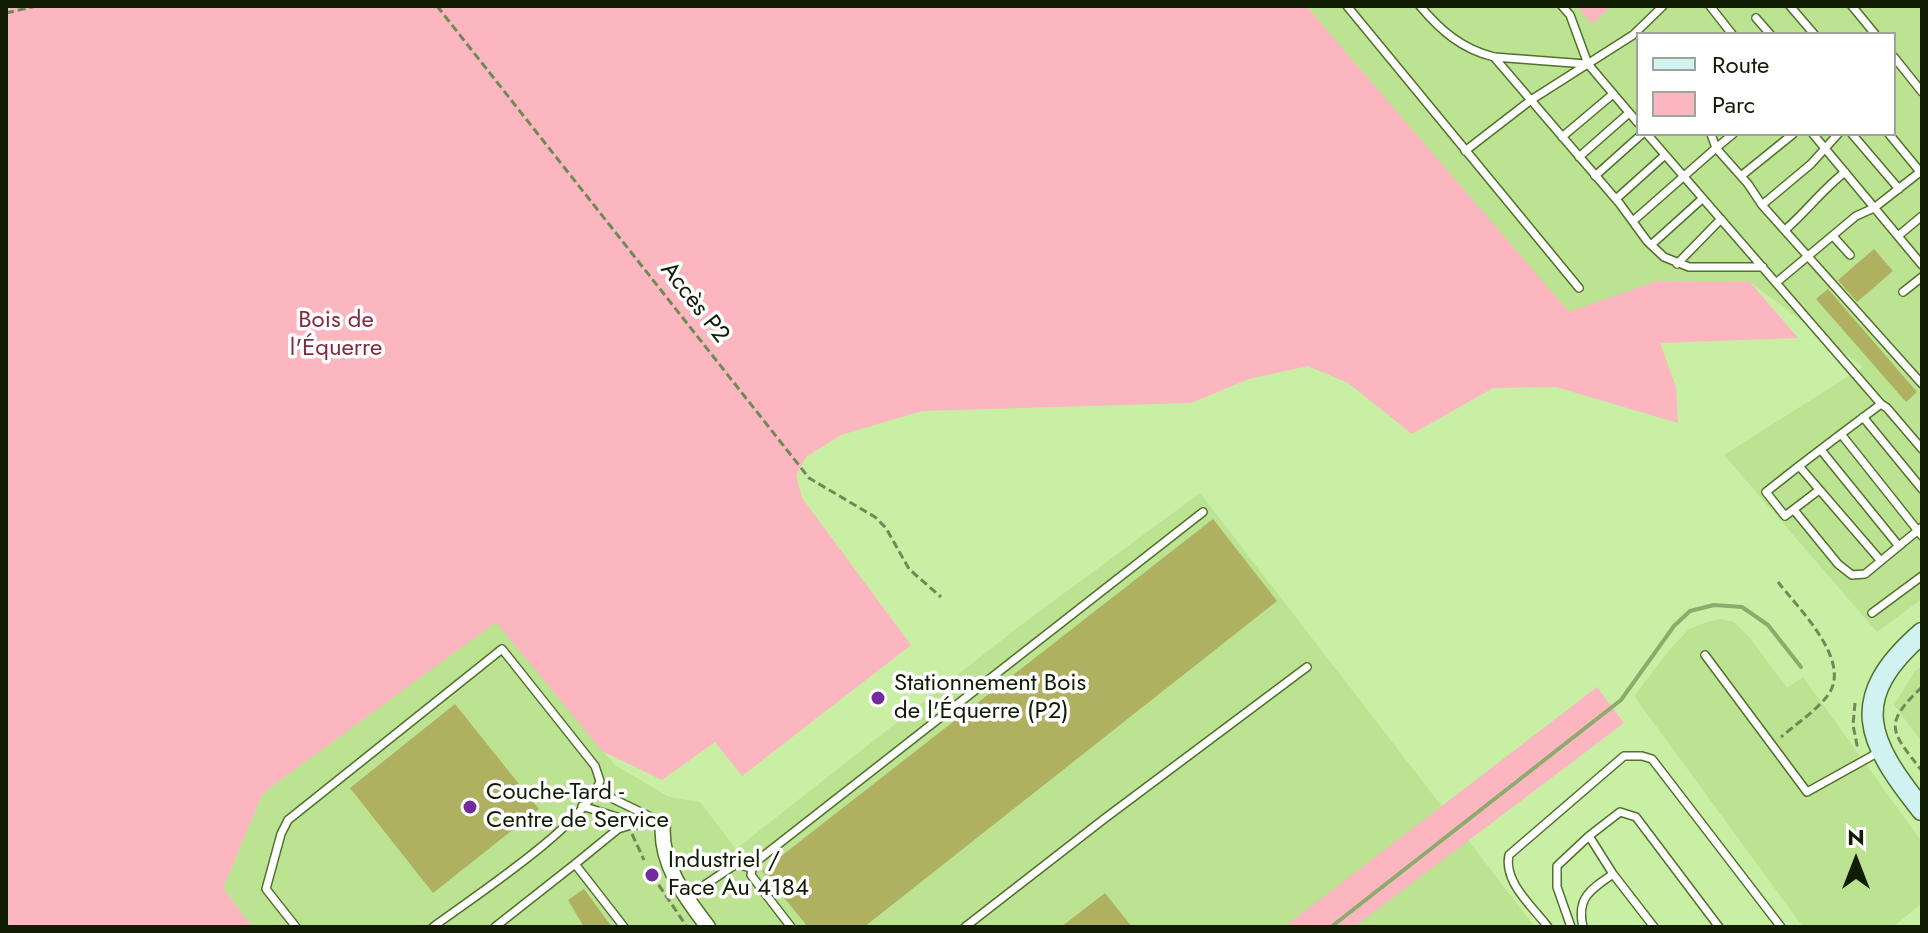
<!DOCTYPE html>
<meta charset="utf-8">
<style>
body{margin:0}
#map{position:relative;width:1928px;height:933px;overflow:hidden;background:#c9efa5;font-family:Jost,sans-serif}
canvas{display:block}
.frame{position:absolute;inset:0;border:8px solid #101d02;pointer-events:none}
.legend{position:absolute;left:1636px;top:32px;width:260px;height:104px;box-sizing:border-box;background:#fff;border:2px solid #9fa59a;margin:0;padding:10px 14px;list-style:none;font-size:24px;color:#101d02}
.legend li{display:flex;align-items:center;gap:16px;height:40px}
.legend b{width:40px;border:2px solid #9fa59a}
.north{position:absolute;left:1816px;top:821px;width:80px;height:80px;-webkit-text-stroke:6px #fff;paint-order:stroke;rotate:0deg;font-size:22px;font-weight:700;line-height:32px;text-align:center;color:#101d02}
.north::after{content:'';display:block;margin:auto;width:28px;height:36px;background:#101d02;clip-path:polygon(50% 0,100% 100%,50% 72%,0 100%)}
</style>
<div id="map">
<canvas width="1928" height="933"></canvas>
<div class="frame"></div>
<ul class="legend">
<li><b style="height:10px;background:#d0f3f1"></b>Route</li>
<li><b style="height:22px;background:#fbb6bf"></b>Parc</li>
</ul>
<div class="north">N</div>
</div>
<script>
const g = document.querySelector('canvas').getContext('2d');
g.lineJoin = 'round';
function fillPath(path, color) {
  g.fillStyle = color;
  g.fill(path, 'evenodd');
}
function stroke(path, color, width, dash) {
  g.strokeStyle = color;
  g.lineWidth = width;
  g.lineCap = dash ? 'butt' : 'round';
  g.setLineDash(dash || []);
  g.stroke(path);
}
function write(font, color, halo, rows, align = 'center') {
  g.font = font + ' Jost,sans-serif';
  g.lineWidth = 7;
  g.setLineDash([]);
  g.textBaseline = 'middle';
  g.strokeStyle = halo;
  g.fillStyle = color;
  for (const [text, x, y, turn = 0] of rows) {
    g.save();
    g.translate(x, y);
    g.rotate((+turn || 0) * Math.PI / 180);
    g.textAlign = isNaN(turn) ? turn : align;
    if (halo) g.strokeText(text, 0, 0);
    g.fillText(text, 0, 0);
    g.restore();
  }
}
fillPath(new Path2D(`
 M1306 6H1577L1592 24 1612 6H1922V60L1920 62 1922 65V599L1877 632 1724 455 1863 367 1750 282 1657 281 1569 313ZM1638 34H1894V134H1638Z
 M1200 493 1535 927H252L223 888 263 793 496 621 615 765 669 797 700 802 736 849 1021 625Z
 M1721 619 1734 622 1750 638 1787 688 1803 677 1922 842V903L1893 927H1803L1634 696 1671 648 1689 629 1707 622Z
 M1922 666V742L1894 705 1915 671Z`), '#bbe392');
fillPath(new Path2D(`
 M6 6H1306L1569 312 1657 281 1750 282 1798 338 1660 343 1676 387 1678 423 1556 387 1493 388 1412 434 1348 383 1308 366 1249 379 1191 403 922 411 841 435 806 457 796 475 802 498 911 645 742 776 715 742 662 780 602 751 496 622 263 793 223 888 252 927H6Z
 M1577 6H1612L1592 24Z
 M1597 687 1624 723 1354 927H1284Z`), '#fbb6bf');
stroke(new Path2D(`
 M1331 927 1621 700 1674 626 1690 611 1714 605 1742 607 1768 625 1801 667`), '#8cab6c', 4);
fillPath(new Path2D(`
 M1874 249 1893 271 1857 302 1838 280Z
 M1828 289 1917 392 1906 402 1816 299Z
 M1213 519 1277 601 864 927H808L762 871Z
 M455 704 539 809 433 893 350 788Z
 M584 889 612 927H584L568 900Z
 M1105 893 1132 927H1061Z`), '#afb160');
const lane = new Path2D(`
 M1347 6 1579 288
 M1420 6C1441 31 1462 49 1494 57L1586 64
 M1562 6 1570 15 1588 64 1638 123
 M1710 6 1732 34
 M1790 6 1814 34
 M1852 6 1875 34
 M1756 18 1770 34
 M1494 57 1620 204 1647 241 1664 257 1689 267H1763
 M1894 57 1922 92
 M1647 134 1881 404 1841 434 1922 536
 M1733 134 1716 148 1748 184 1762 205 1922 384
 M1813 134 1922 265
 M1852 134 1899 189
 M1889 134 1922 174
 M1562 137 1613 94
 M1465 151 1531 100 1633 35 1663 6
 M1579 157 1629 113
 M1595 176 1642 134
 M1741 176 1793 134
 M1616 199 1665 155
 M1762 205 1811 164 1838 134
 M1633 221 1716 148 1711 134
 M1785 230C1806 212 1822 190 1845 172
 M1833 236 1850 255
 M1898 236 1922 216
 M1651 245 1702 199
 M1677 264 1721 219
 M1777 282 1856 216 1874 208 1920 172
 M1903 292 1922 277
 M1881 404 1887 408 1922 449
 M1863 417 1922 489
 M1841 434 1799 466 1880 560
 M1821 450 1898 545
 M1799 466 1766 492 1785 516 1819 490
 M1794 510 1838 564 1852 575 1865 574 1922 527
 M1872 613 1922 576
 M1705 655 1807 792 1879 752
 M595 790 661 822
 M582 806 620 818 641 821
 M1589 836 1613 874 1654 927
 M687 897 736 864 751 868
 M296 927 266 889 281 834 288 820 502 649 595 766 600 781C586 824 472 898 433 927
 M495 927 575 864
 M624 927 575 864 618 829 631 825 663 823
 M791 927 751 875 753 864 1203 512
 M965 927 1104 819 1307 667
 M1548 927C1533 907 1503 882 1509 855L1624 756H1642L1652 759 1781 927
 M1571 927 1557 887V866L1589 836 1620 812 1636 817 1719 927
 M1583 927C1576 898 1591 889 1613 874`);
const street = new Path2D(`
 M663 823C659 863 685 897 708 927`);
const secondary = new Path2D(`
 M1922 633C1846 699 1867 741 1922 810`);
stroke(lane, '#51712b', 10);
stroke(street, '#51712b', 17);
stroke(secondary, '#51712b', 23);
stroke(new Path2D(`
 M437 6 809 478 875 517 886 528 909 569 941 597
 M6 13 36 6
 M1778 582C1798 608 1853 661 1828 695 1816 711 1796 724 1781 737
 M1922 687C1882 725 1891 731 1922 771
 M1855 703 1853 725 1858 750
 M632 834 644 860
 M652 875 687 927`), '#708a56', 3, [8, 4]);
stroke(lane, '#fff', 7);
stroke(street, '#fff', 14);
stroke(secondary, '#d0f3f1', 20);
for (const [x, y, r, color] of [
 [878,698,8,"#732b9e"],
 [470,807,8,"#732b9e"],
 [652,875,8,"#732b9e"]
]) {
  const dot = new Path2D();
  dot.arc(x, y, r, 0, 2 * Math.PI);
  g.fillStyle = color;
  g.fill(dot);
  stroke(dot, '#fff', 3);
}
write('24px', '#101d02', '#fff', [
 ["Accès P2",694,303,52]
]);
write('24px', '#842a3f', '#fff', [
 ["Bois de",336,321],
 ["l'Équerre",336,349]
]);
write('24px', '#101d02', '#fff', [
 ["Stationnement Bois",894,684],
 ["de l'Équerre (P2)",894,712],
 ["Couche-Tard -",486,793],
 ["Centre de Service",486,821],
 ["Industriel /",668,861],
 ["Face Au 4184",668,889]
], 'left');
</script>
